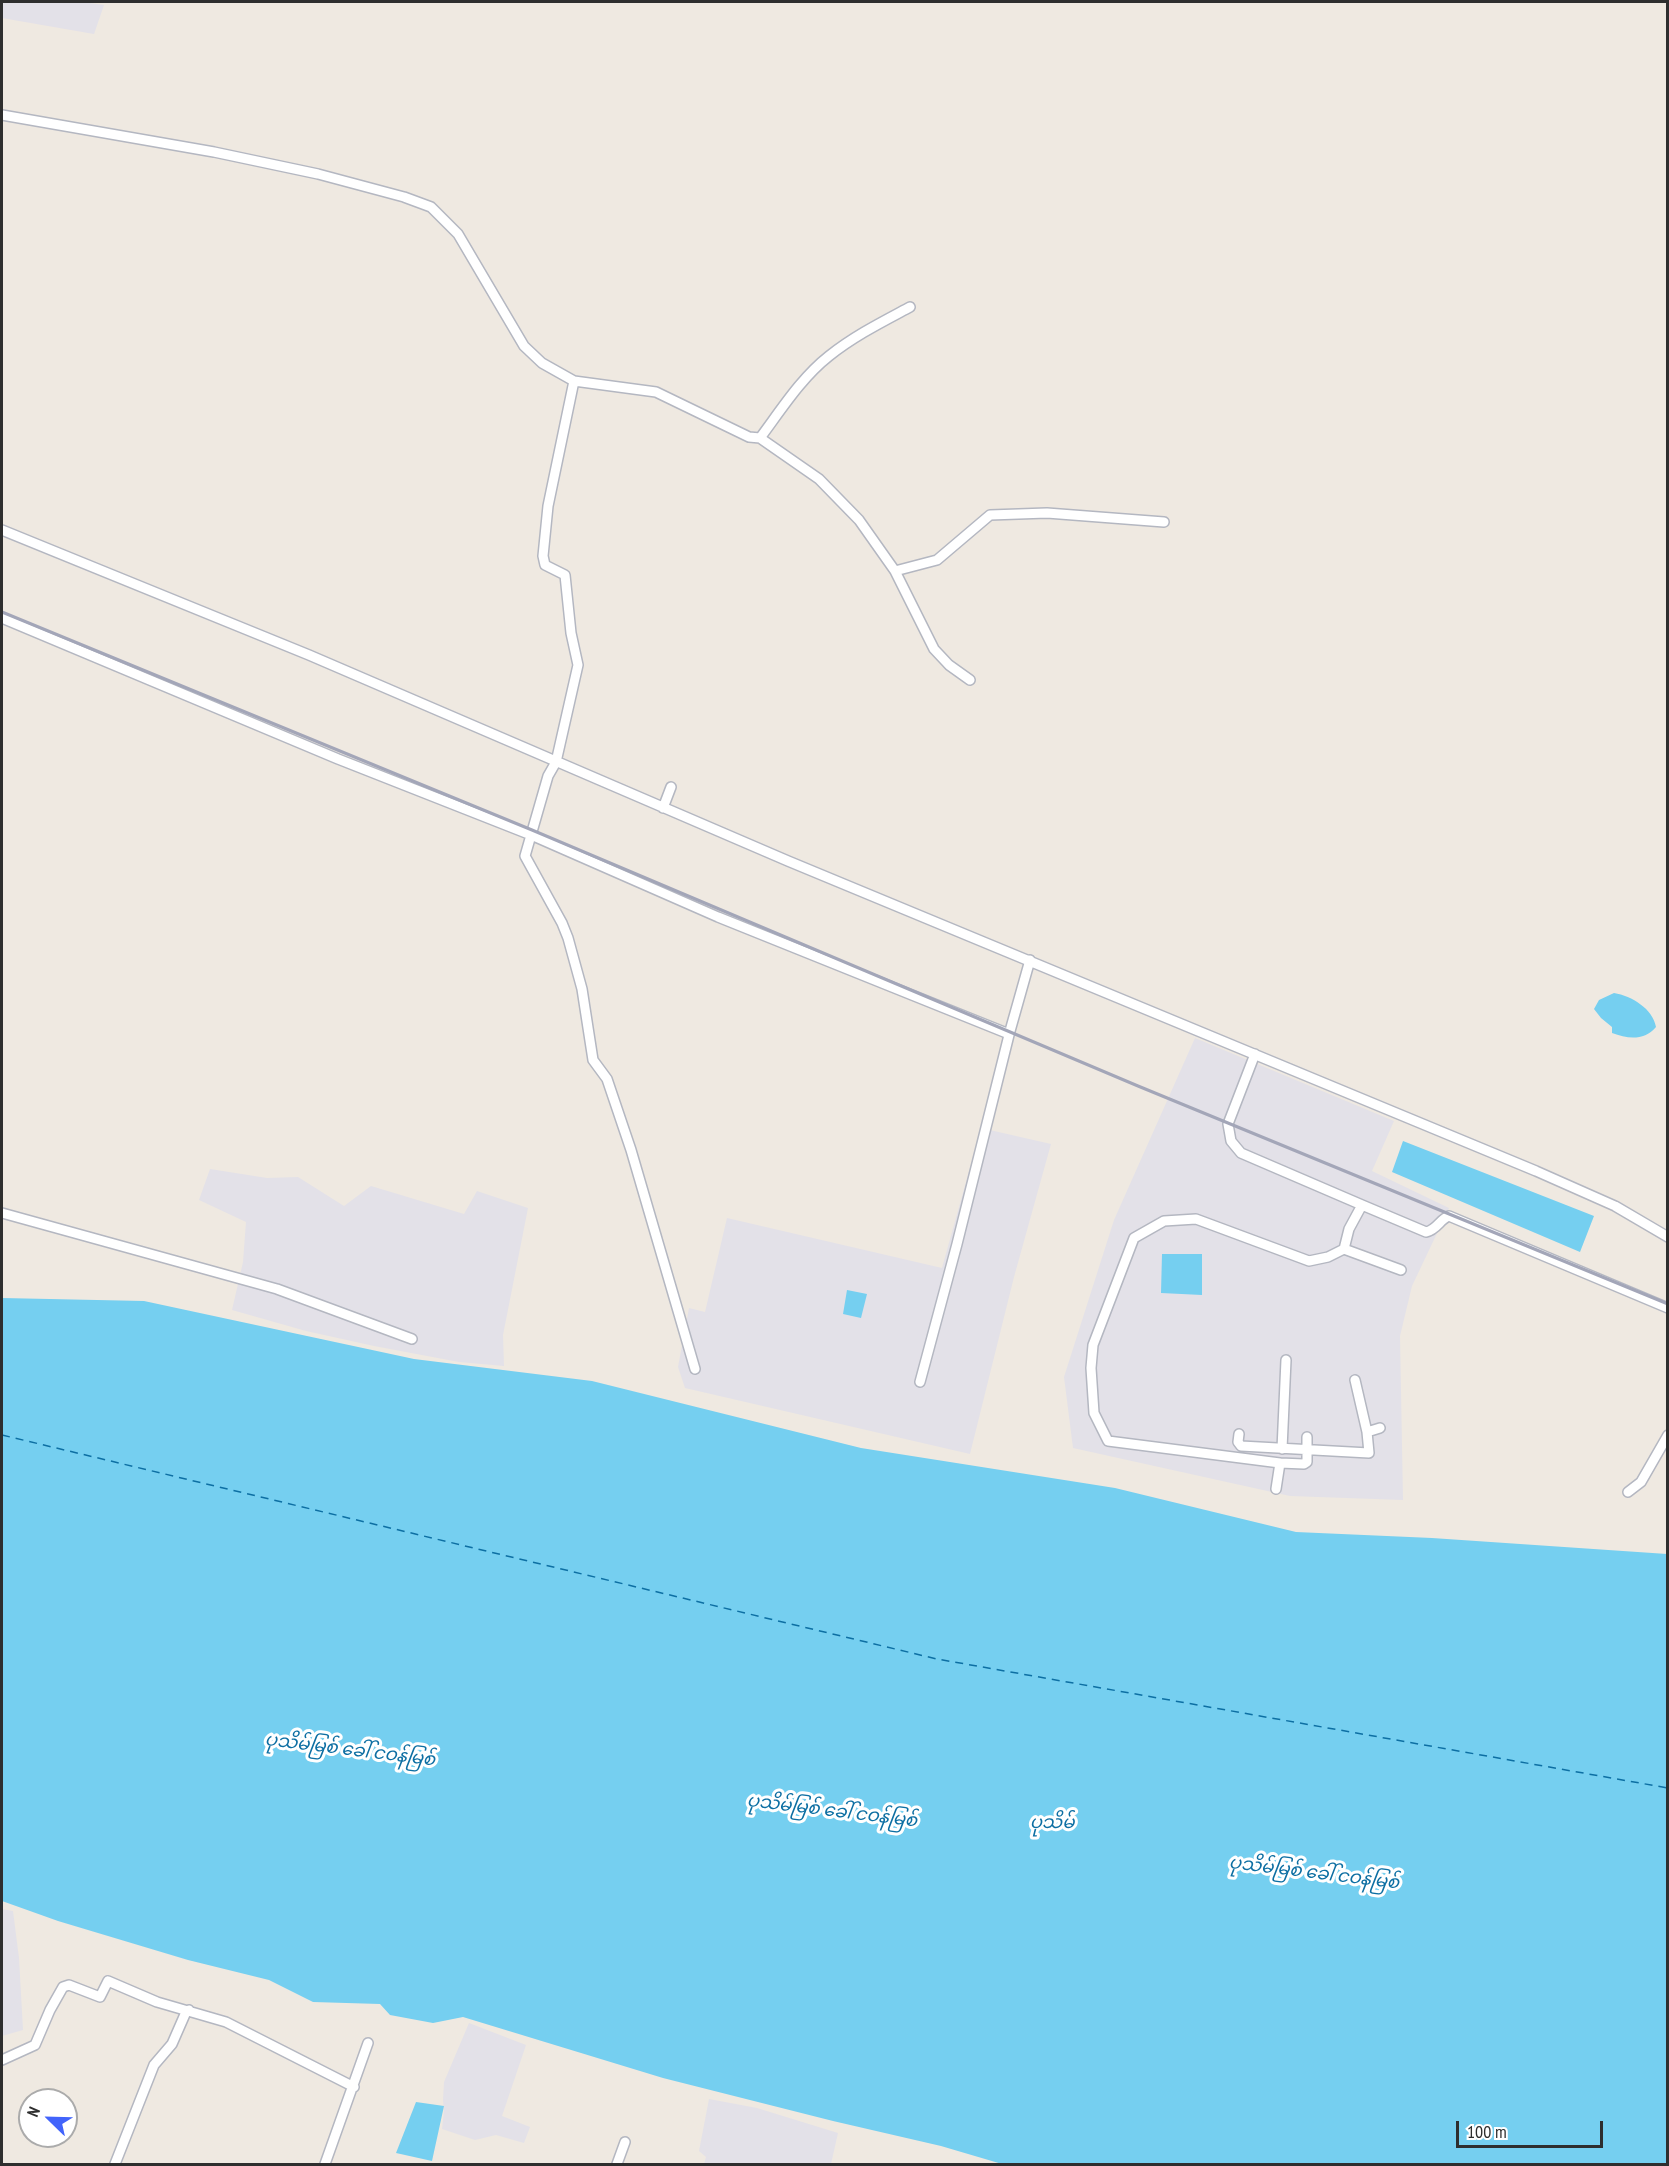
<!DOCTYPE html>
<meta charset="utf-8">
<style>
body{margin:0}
#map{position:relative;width:1669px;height:2166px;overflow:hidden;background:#efe9e1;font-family:"PT Sans Narrow",sans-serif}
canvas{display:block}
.frame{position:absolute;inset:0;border:3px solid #2e2e2e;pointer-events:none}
.north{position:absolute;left:18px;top:2088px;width:60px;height:60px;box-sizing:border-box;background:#fff;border:2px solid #ababab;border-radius:50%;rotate:293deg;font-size:16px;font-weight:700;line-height:24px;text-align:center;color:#2e2e2e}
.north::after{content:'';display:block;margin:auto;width:21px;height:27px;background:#4264fb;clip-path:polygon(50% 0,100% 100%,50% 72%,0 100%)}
.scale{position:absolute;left:1456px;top:2121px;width:147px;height:27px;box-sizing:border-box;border:3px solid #2e2e2e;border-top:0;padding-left:8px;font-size:18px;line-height:21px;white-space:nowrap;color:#2e2e2e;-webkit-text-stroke:4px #fff;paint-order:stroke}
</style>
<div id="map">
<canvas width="1669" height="2166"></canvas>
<div class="frame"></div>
<div class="north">N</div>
<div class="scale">100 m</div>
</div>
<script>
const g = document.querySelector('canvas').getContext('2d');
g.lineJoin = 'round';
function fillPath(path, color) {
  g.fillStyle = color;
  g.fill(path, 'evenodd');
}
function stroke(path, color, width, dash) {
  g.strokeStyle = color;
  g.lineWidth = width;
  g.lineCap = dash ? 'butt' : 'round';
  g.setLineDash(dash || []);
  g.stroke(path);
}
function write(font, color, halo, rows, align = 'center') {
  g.font = font + ' "PT Sans Narrow","Noto Sans Myanmar",sans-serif';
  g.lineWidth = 6;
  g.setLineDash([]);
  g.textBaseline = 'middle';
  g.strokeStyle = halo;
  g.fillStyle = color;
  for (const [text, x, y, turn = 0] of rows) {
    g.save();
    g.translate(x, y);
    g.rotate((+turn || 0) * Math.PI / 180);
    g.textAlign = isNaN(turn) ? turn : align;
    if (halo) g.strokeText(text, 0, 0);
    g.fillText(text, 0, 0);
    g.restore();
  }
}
fillPath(new Path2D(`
 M2 2H83L104 5 94 34 2 18Z
 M1195 1038 1394 1121 1372 1171 1449 1208 1412 1286 1400 1336 1403 1500 1290 1496 1073 1448 1064 1377 1114 1220Z
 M981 1128 1051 1144 1014 1277 970 1454 685 1388 678 1367 689 1308 705 1312 727 1218 942 1268Z
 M210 1169 267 1178 298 1177 344 1206 371 1186 464 1214 477 1191 528 1208 503 1335 504 1366 459 1362 374 1346 306 1331 232 1310 243 1262 246 1222 199 1200Z
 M2 1909 13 1911 19 1958 23 2030 2 2036Z
 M469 2023 526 2045 502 2116 530 2127 524 2143 496 2135 475 2140 442 2129 444 2111 443 2100 444 2082Z
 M709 2099 757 2108 838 2133 831 2164H704L706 2157 699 2151Z`), '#e3e1e8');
fillPath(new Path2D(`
 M1614 993C1632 996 1653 1009 1656 1027 1644 1041 1628 1039 1612 1033V1027L1601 1018 1594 1009 1599 1000Z
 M1403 1141 1594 1216 1580 1252 1392 1172Z
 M1162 1254H1202V1295L1161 1293Z
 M847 1290 867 1294 861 1318 843 1314Z
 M2 1298 144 1301 414 1359 592 1381 861 1448 1115 1488 1296 1532 1432 1538 1667 1554V2164H1002L941 2146 833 2121 663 2078 463 2017 433 2023 390 2015 380 2004 313 2002 269 1980 188 1960 58 1921 2 1901Z
 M416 2102 444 2106 432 2161 396 2153Z`), '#75cff0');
stroke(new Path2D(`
 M2 1435 937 1659 1668 1788`), '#0d6fa3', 1.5, [8, 6]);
const street = new Path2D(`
 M2 115 214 152 318 174 404 197 431 207 458 234 524 346 542 363 574 381 656 392 749 437 760 438 819 479 859 520 895 571 934 649 949 665 970 680
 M574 381 548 506 543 556 545 565 565 575 571 633 578 665 556 762 548 776 525 856 562 923 568 938 582 989 593 1060 607 1079 631 1150 695 1369
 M760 438C781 410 801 378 829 356 854 336 882 322 910 307
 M2 530 309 655 788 861 1536 1171 1615 1206 1668 1237
 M895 571 937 560 990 515 1047 513 1164 522
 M2 618 338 759 531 835 718 917 1009 1034
 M663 808 671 787
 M1255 1054 1228 1124 1231 1141 1241 1153 1362 1205 1349 1229 1344 1249 1328 1257 1309 1261 1196 1219 1164 1221 1134 1238 1093 1345 1091 1368 1094 1413 1108 1441 1280 1463 1304 1464 1307 1462V1437
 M1362 1205 1426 1232C1437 1230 1440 1219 1449 1216L1668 1308
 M2 1213 277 1289 412 1339
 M1344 1249 1401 1270
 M920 1382 957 1244 1010 1031 1030 960
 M1367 1432 1380 1428
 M1239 1434 1238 1442 1241 1446 1369 1453 1367 1432 1355 1380
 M1282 1449 1286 1360
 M1276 1489 1280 1463
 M1628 1492 1641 1482 1668 1435
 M2 2060 35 2045 50 2010 63 1987 69 1985 100 1997 108 1981 157 2002 226 2022 354 2087
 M115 2164 154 2065 172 2044 186 2012 189 2010
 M325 2164 368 2043
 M617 2164 625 2142`);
stroke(street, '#b4b7c1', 12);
stroke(street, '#fff', 9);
stroke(new Path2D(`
 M2 612 532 830 1138 1086 1668 1304`), '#a3a6b8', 3);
write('italic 18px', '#0d6fa3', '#fff', [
 ["ပုသိမ်မြစ် ခေါ် ငဝန်မြစ်",350,1750,7],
 ["ပုသိမ်မြစ် ခေါ် ငဝန်မြစ်",832,1811,7],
 ["ပုသိမ်",1052,1823],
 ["ပုသိမ်မြစ် ခေါ် ငဝန်မြစ်",1314,1873,7]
]);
</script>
